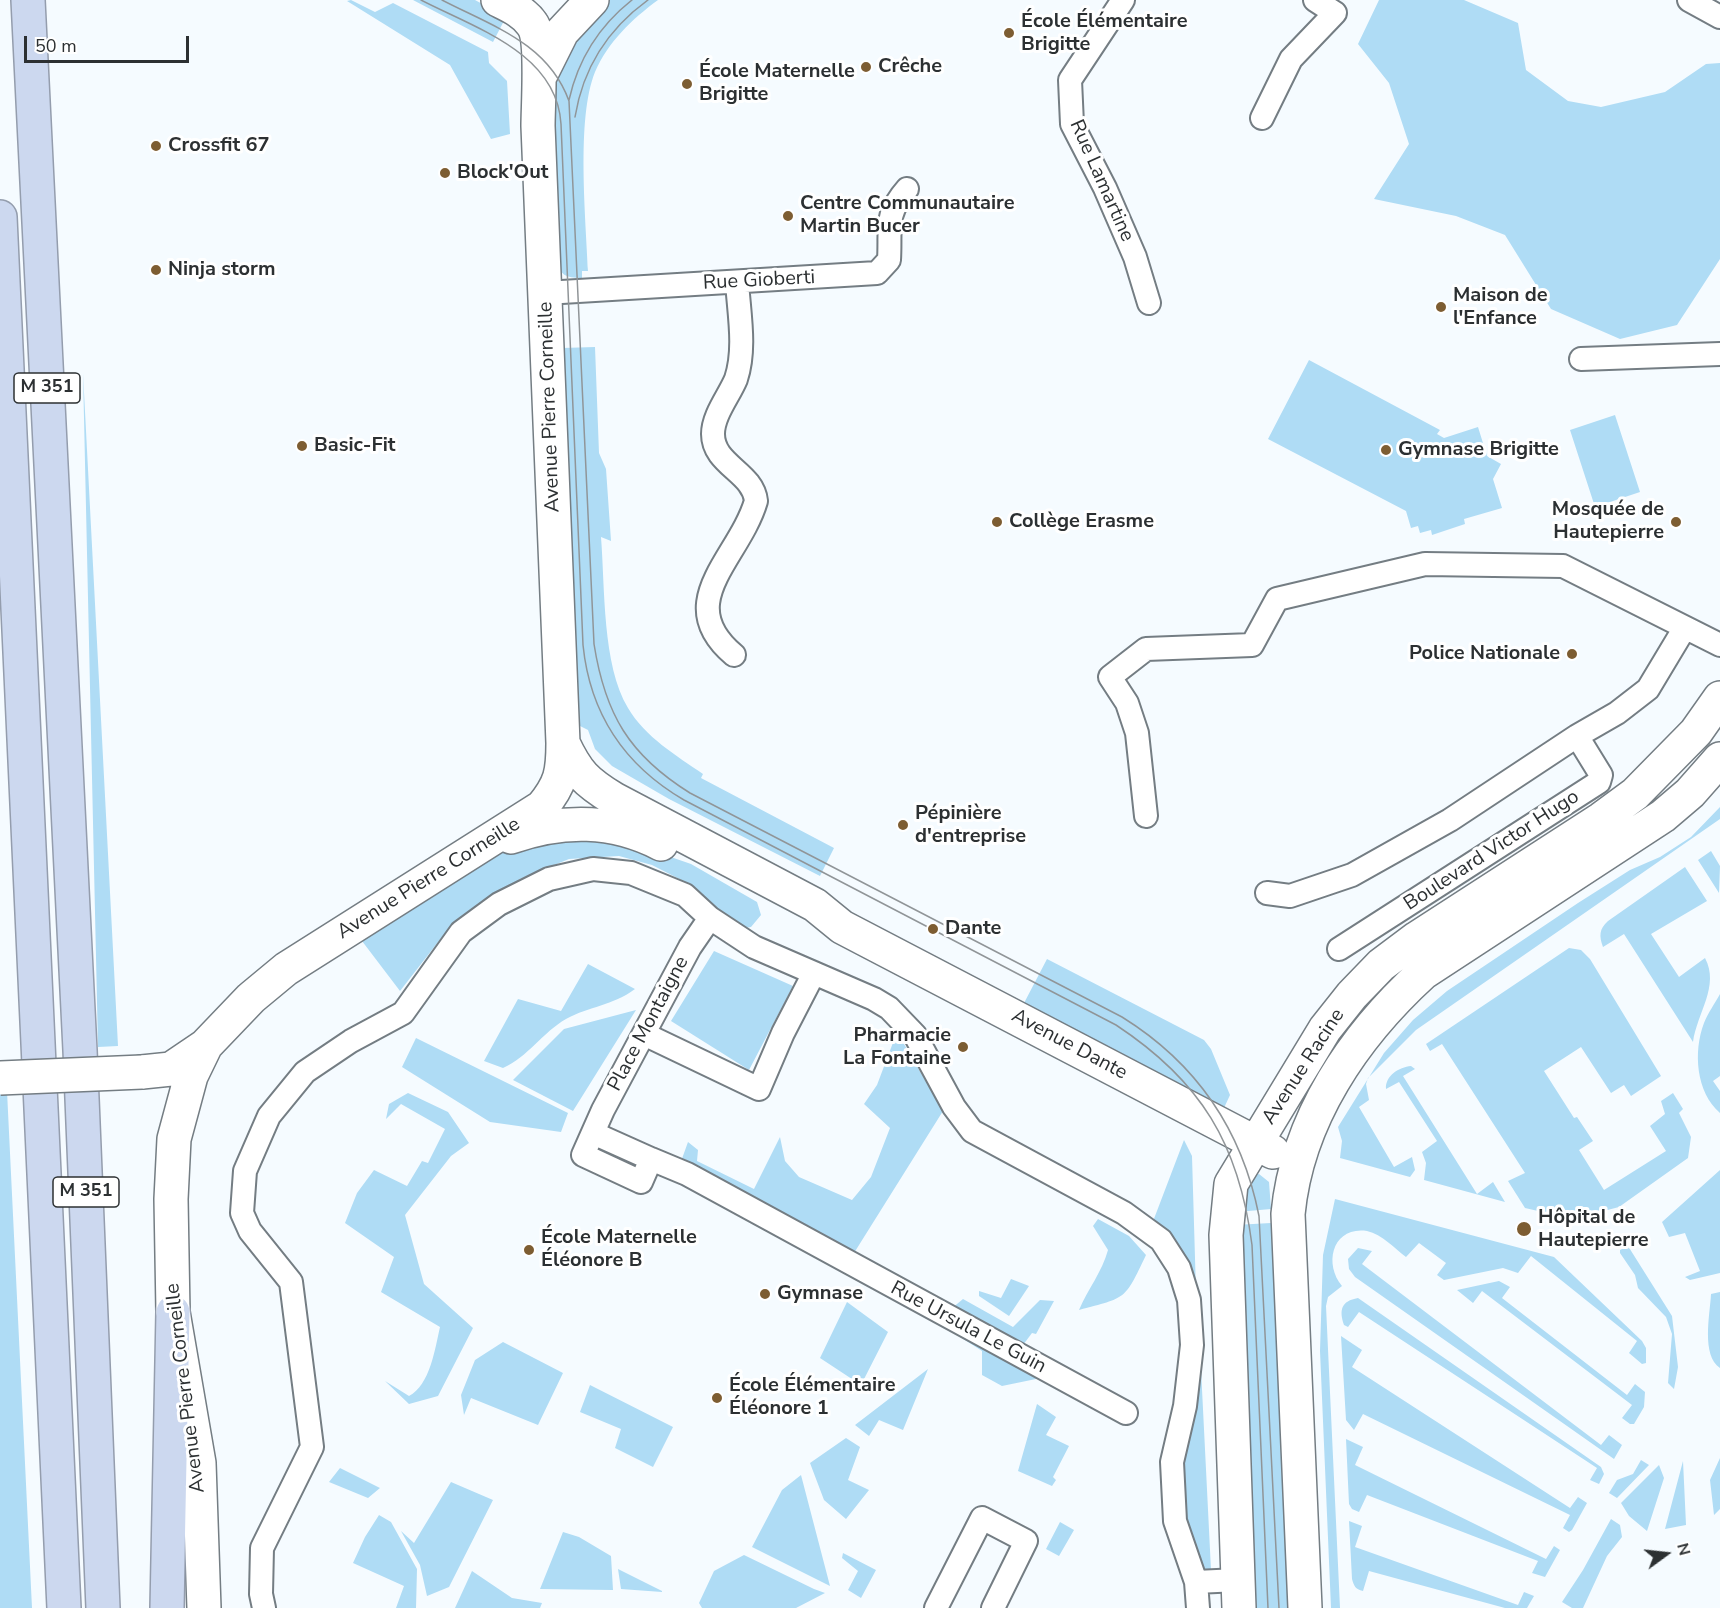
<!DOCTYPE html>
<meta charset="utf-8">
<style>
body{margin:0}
#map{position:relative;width:1720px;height:1608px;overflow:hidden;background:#f5fbff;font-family:"Nunito Sans",sans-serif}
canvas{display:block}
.north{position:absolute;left:1636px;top:1524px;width:60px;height:60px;-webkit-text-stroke:4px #fff;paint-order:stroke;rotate:75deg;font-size:16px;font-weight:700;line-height:24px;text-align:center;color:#2c3032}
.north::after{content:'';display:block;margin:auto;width:21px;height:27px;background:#2c3032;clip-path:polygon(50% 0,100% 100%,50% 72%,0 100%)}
.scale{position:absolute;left:24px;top:36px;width:165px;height:27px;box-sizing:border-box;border:3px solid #2c3032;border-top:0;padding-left:8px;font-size:18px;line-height:21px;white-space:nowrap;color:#2c3032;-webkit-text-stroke:4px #fff;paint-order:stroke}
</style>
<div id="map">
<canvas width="1720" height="1608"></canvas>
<div class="north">N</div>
<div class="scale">50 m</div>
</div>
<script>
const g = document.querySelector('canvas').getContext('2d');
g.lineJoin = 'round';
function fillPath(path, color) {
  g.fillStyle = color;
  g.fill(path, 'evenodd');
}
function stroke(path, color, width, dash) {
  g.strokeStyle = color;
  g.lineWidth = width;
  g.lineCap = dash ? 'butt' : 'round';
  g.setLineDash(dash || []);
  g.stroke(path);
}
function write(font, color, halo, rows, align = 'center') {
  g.font = font + ' "Nunito Sans",sans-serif';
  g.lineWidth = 6;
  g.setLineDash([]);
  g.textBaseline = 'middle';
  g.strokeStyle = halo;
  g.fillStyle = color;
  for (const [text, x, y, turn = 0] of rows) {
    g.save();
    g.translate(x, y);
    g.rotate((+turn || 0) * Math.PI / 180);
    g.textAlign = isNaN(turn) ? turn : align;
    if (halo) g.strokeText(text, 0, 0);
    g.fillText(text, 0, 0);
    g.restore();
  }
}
fillPath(new Path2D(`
 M351 0 375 12 393 3 488 52 489 63 507 81 510 134 491 139 450 65 347 1Z
 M413 0H475L506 17 493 42Z
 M607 0H658C632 19 608 42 595 72 576 119 586 218 588 271H582V278C565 278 561 275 555 260L553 68Z
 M1379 0H1464L1518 23 1526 70 1568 101 1601 107 1665 92 1706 64 1720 63V259L1677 325 1620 339 1551 309 1505 235 1456 216 1374 199 1409 144 1389 83 1358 44Z
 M595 347 599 453 606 469 611 541 601 537C605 587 602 665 628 708 645 737 677 756 703 774L701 778 834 848 820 876 669 799 612 766 595 749 588 730 580 726 577 710 562 348Z
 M1309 360 1440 430 1437 434 1444 438 1478 427 1487 456 1501 464 1493 479 1502 508 1464 519 1465 524 1432 535 1431 530 1420 533 1418 526 1411 528 1406 511 1268 439Z
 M83 373 118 1046 98 1047Z
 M1615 415 1640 492 1595 507 1570 430Z
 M1720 807V819L1416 1030 1368 1078 1366 1084 1369 1100 1359 1107 1394 1167 1412 1157 1415 1170 1410 1177 1340 1158 1342 1141 1338 1127 1384 1053 1413 1020 1447 991 1578 903 1630 870 1660 857 1691 837Z
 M590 829 691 864 757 902 761 915 751 927 739 929 691 885 652 865 619 856 569 859 520 879 442 937 400 991 362 941 442 884 533 834Z
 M1711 851 1720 866 1719 893 1698 860Z
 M1685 867 1707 901 1651 934 1679 977 1705 958C1720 986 1697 1013 1693 1042L1624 934 1603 947C1599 936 1599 929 1608 921Z
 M1569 948 1581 950 1590 959 1661 1076 1631 1096 1624 1085 1611 1093 1581 1047 1544 1071 1574 1118 1577 1117 1593 1141 1579 1150 1604 1190 1666 1151 1650 1126 1665 1114 1661 1101 1673 1093 1683 1109 1679 1113 1691 1137 1688 1158 1619 1207 1573 1219 1525 1208 1508 1181 1525 1173 1442 1044 1430 1051 1426 1044Z
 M714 951 793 986 749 1070 671 1021Z
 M1047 959 1204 1040 1211 1049 1230 1095 1224 1108 1023 1005Z
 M588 964 635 989C612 1006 590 1006 566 1019 543 1032 528 1057 503 1068L484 1061 518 999 561 1011Z
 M1720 994V1076L1713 1081 1720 1091V1113C1696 1092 1693 1052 1704 1023 1708 1013 1715 1003 1720 994Z
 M636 1010 573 1111 513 1080 564 1029Z
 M897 1032 943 1111 854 1253 679 1167 688 1142 698 1150 697 1161 754 1189 780 1137 785 1161 799 1177 852 1200 871 1177 890 1128 864 1104 877 1085Z
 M416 1038 568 1113 561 1132 490 1122 402 1067Z
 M1411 1066 1415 1069 1403 1076 1477 1194 1493 1182 1505 1202 1424 1180 1426 1163 1422 1152 1437 1141 1399 1082 1386 1089C1385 1076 1399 1067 1411 1066Z
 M0 1091H7L32 1608H0Z
 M408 1093 448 1112 469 1143 451 1156 405 1215 424 1284 473 1328 438 1396 409 1404 385 1381 409 1396C430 1385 435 1349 440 1327L381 1292 394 1257 345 1223 357 1193 374 1170 407 1186 422 1161 428 1163 445 1129 401 1104 386 1119 389 1104Z
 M1184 1140 1192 1156 1196 1292 1152 1224Z
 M1720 1170V1273L1690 1280 1685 1277 1700 1271 1685 1233 1669 1237 1662 1222Z
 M1259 1174 1269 1182 1271 1209 1237 1212 1247 1187 1255 1175Z
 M1335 1199 1554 1257 1642 1341 1646 1348V1363L1642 1364 1629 1353 1637 1341 1531 1256 1518 1273 1503 1268 1444 1280 1437 1275 1446 1263 1419 1243 1406 1257C1395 1249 1382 1234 1367 1231 1333 1226 1323 1263 1342 1286L1328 1297 1326 1306 1340 1608H1331L1320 1351 1323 1255Z
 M1098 1219 1129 1236 1146 1255C1124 1301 1127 1297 1079 1310 1088 1289 1102 1272 1108 1250L1093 1226Z
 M1271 1223 1292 1608H1251L1235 1225Z
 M1628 1246 1672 1316 1678 1367 1674 1389 1668 1383 1672 1334 1666 1317 1638 1288 1635 1275 1620 1253V1250Z
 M1358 1248 1372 1251 1362 1264 1601 1445 1609 1435 1622 1445 1614 1459 1355 1277 1349 1269 1348 1259Z
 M1011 1279 1029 1286 1009 1316 979 1296V1291L1001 1298Z
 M1499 1281 1510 1287 1502 1298 1627 1395 1635 1384 1645 1392 1644 1407 1634 1424H1630L1622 1418 1632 1405 1482 1291 1473 1303 1457 1290Z
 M1720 1292V1368C1701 1355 1710 1315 1711 1294Z
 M1358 1298 1601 1467 1604 1474 1599 1484 1590 1480 1597 1468 1359 1312 1348 1327 1344 1325C1339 1310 1341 1301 1358 1298Z
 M963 1299 1013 1327 1040 1300 1054 1301 1036 1334 1032 1333 1017 1353 1065 1373 1002 1386 982 1375V1351L940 1324 951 1309Z
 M847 1302 888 1332 861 1385 820 1358Z
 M1341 1336 1362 1350 1352 1367 1570 1508 1578 1497 1587 1503 1572 1530 1569 1532 1563 1528 1570 1515 1363 1414 1354 1430 1346 1420Z
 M503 1342 563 1373 538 1425 471 1398 464 1415 461 1395 475 1360Z
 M928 1369 903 1430 879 1420 869 1436 855 1425Z
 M1201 1369 1211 1570 1196 1571 1187 1535 1184 1457Z
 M590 1385 673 1427 653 1467 615 1448 621 1429 580 1412Z
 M1037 1404 1056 1417 1046 1435 1069 1446 1053 1477 1056 1480 1052 1486 1018 1471Z
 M846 1438 860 1447 848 1480 869 1490 846 1519 824 1500 810 1463Z
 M1346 1439 1363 1447 1355 1465 1546 1559 1554 1546 1560 1550 1545 1577 1532 1573 1538 1561 1367 1495 1359 1512 1352 1509 1349 1504Z
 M1720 1458V1509L1714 1515 1710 1480Z
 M1641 1460 1649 1465 1617 1498 1609 1493 1617 1480 1633 1474Z
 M1683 1461 1686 1525 1665 1529Z
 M1659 1465 1664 1478 1647 1531 1629 1516 1621 1503Z
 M340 1468 380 1488 368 1498 329 1482Z
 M801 1475 830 1586 752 1547 782 1490Z
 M451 1482 493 1500 449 1587 427 1596 420 1565 401 1531 414 1543Z
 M379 1515 391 1522 417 1569 416 1608H396L404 1586 353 1563 365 1537Z
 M1611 1519 1620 1525 1622 1537 1607 1556 1583 1608H1572L1562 1602 1583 1570Z
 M1349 1521 1362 1526 1355 1547 1518 1605 1524 1592 1534 1596 1527 1608H1505L1369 1571 1363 1591C1355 1589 1354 1586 1352 1579Z
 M1060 1522 1074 1530 1059 1556 1046 1549Z
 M563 1532 579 1537 611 1556 613 1590 540 1589Z
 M843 1553 876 1570 861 1598 848 1590 858 1571 842 1558Z
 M744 1555 814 1589 825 1593 796 1608H702L699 1603 714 1571Z
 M618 1569 662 1591V1592L621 1589Z
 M472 1571 512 1598 542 1603 540 1608H455Z`), '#afdcf5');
const street = new Path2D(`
 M1123 0 1070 80 1072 124 1105 188 1135 257 1149 303
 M1689 0 1720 17
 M1262 118 1291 59 1335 13 1315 0
 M545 293 877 273 889 260C891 228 884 215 907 189
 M1581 359 1720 354
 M734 655C671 602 739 559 756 501 753 472 713 465 713 434 713 415 729 396 736 379 746 349 739 313 737 282
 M1146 816 1137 733 1127 703 1110 677 1146 649 1252 645 1277 599 1425 564 1563 566 1720 645
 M1267 893 1290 896 1352 875 1450 820 1577 736 1617 713 1648 689 1684 629
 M1339 949 1599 782 1601 775 1577 736
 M644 1034 759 1089 783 1033 814 973
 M593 1133 651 1159 641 1182 583 1155 603 1110 690 947 710 918
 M651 1159 687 1174 1126 1413
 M1196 1582 1238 1580
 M264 1608 261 1594 262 1548 312 1447 291 1282 250 1231 242 1213 245 1171 269 1116 305 1072 351 1041 403 1013 461 932 499 904 549 879 593 869 631 873 685 895 710 918 754 947 874 999 889 1008 915 1035 954 1107 972 1131 1124 1213 1161 1240 1179 1268 1189 1300 1192 1345 1185 1406 1172 1462 1175 1521 1196 1582 1198 1608
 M936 1608 982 1518 1026 1541 993 1608`);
const secondary = new Path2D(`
 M541 74 562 32 592 0
 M563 743C577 773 586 782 614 799L815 905 842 927 1273 1152
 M511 837C563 819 612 819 661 844
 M142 1072 171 1069 205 1046
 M204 1608 199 1463 173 1312 171 1199 174 1139 191 1076 206 1045 251 998 286 969 542 807C561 784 563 772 563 743L538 126C538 104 543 38 532 24 524 12 510 6 498 0
 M1239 1608 1226 1235 1231 1184 1325 1029 1352 995 1381 965 1417 938 1601 819 1635 794 1696 732 1720 698
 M1305 1608 1288 1214C1297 1119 1354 1036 1423 973L1663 816 1690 793 1720 759`);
const highway = new Path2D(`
 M28 0 80 1050 103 1608
 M0 217 64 1608
 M167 1608 173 1312`);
stroke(street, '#747d83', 26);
stroke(secondary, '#747d83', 36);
stroke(highway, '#949dad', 36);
stroke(street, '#fff', 22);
stroke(secondary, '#fff', 33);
stroke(highway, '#ccd8ef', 33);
stroke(new Path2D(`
 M421 0C475 28 557 53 561 124L583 645C590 714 624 765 684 800L1116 1025C1201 1081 1239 1144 1252 1245L1268 1608
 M442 0C492 26 548 43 569 101L594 644C605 714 629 755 690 793L1122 1017C1196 1063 1242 1130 1259 1216L1279 1608
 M569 100C578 60 599 26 632 0
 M575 117C583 68 608 29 648 0`), '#909598', 1.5);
const secondaryBridge = new Path2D(`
 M0 1078 142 1072`);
stroke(secondaryBridge, '#747d83', 36, []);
stroke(secondaryBridge, '#fff', 33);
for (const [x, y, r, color] of [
 [1009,33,6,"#7d5d32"],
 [866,67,6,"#7d5d32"],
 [687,84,6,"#7d5d32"],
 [156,146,6,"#7d5d32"],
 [445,173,6,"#7d5d32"],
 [788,216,6,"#7d5d32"],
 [156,270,6,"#7d5d32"],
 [1441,307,6,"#7d5d32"],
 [302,446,6,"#7d5d32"],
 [1386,450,6,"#7d5d32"],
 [997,522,6,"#7d5d32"],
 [1676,522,6,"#7d5d32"],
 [1572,654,6,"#7d5d32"],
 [903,825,6,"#7d5d32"],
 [933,929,6,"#7d5d32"],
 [963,1047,6,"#7d5d32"],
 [1524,1229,8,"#7d5d32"],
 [529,1250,6,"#7d5d32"],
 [765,1294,6,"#7d5d32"],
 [717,1398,6,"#7d5d32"]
]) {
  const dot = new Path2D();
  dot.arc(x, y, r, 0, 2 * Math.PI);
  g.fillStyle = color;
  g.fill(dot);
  stroke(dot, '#fff', 2);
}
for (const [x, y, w] of [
 [47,388,66],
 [86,1192,66]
]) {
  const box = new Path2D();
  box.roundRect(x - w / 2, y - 15, w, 30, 4.5);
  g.fillStyle = '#fff';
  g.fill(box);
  stroke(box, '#2c3032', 1.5);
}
write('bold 18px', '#2c3032', null, [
 ["M 351",47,388],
 ["M 351",86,1192]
]);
write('bold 20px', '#2c3032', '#fff', [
 ["École Élémentaire",1021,22],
 ["Brigitte",1021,45],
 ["Crêche",878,67],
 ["École Maternelle",699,72],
 ["Brigitte",699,95],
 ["Crossfit 67",168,146],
 ["Block'Out",457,173],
 ["Centre Communautaire",800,204],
 ["Martin Bucer",800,227],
 ["Ninja storm",168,270],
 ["Maison de",1453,296],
 ["l'Enfance",1453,319],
 ["Basic-Fit",314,446],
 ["Gymnase Brigitte",1398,450],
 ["Mosquée de",1664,510,"right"],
 ["Hautepierre",1664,533,"right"],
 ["Collège Erasme",1009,522],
 ["Police Nationale",1560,654,"right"],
 ["Pépinière",915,814],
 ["d'entreprise",915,837],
 ["Dante",945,929],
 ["Pharmacie",951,1036,"right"],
 ["La Fontaine",951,1059,"right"],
 ["Hôpital de",1538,1218],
 ["Hautepierre",1538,1241],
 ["École Maternelle",541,1238],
 ["Éléonore B",541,1261],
 ["Gymnase",777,1294],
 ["École Élémentaire",729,1386],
 ["Éléonore 1",729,1409]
], 'left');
write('20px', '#2c3032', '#fff', [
 ["Rue Lamartine",1101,181,66],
 ["Rue Gioberti",759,281,-3],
 ["Avenue Pierre Corneille",550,407,-92],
 ["Boulevard Victor Hugo",1492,851,-33],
 ["Avenue Pierre Corneille",429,879,-32],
 ["Place Montaigne",649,1024,-62],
 ["Avenue Dante",1069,1045,28],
 ["Avenue Racine",1304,1067,-57],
 ["Rue Ursula Le Guin",968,1328,28],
 ["Avenue Pierre Corneille",186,1388,-97]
]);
</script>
